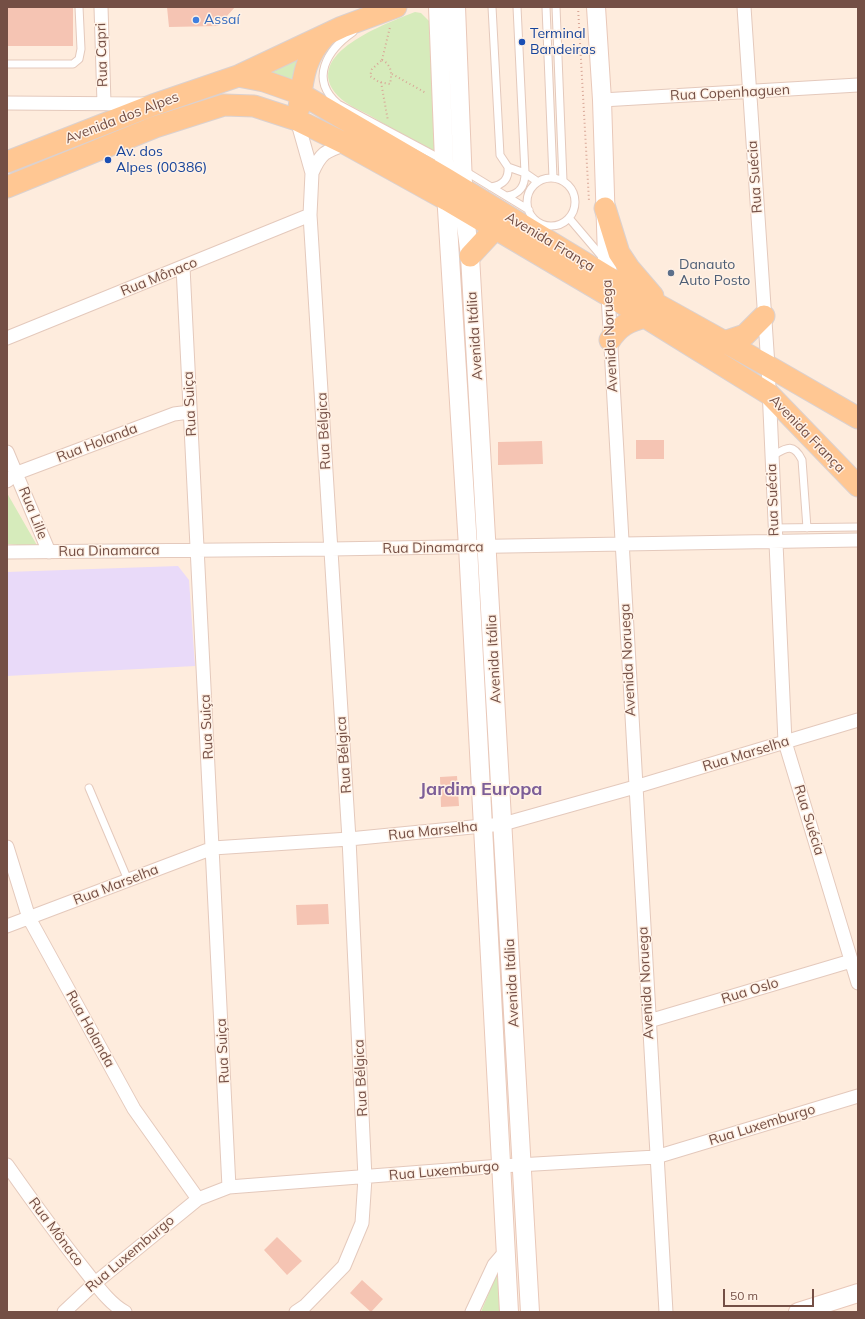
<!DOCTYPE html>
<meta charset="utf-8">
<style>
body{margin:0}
#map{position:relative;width:865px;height:1319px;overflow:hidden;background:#feecdd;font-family:Mulish,sans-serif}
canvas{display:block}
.frame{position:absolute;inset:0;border:8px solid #744f45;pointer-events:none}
.scale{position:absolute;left:723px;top:1289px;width:91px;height:18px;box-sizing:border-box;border:2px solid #744f45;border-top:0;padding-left:5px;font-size:12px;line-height:14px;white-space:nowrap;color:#744f45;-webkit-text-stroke:3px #fff1e5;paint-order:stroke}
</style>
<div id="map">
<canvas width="865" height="1319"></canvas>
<div class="frame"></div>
<div class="scale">50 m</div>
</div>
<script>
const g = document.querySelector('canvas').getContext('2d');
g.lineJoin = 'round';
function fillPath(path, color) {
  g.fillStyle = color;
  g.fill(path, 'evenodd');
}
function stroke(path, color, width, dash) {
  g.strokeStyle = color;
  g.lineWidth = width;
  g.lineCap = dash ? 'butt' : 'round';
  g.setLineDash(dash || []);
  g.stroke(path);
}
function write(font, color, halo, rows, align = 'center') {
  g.font = font + ' Mulish,sans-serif';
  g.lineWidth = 3;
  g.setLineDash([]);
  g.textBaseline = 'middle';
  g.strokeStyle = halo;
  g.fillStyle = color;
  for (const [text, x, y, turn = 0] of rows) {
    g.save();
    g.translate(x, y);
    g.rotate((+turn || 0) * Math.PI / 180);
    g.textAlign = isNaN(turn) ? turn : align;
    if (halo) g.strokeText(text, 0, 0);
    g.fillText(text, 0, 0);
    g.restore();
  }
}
fillPath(new Path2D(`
 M178 566 189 580 195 666 7 676V572Z`), '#e9daf9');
fillPath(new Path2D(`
 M415 12 421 13 429 21 435 151 433 152C412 140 390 128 369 115 359 110 346 104 338 96 299 54 388 23 415 12Z
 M310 47 292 79 254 73Z
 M7 493 38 547 7 544Z
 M501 1272 503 1312H481L497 1273Z`), '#d6ebbb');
fillPath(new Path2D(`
 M7 7H73V46H7Z
 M167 7H235L218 26 169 27Z
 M636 440H664V459H636Z
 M542 441 543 464 498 465V442Z
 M457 776 459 806 441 807 440 777Z
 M328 904 329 924 297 925 296 905Z
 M277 1237 302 1261 287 1275 264 1250Z
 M362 1280 383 1299 371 1312 350 1293Z`), '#f5c4b3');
const lane = new Path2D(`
 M492 7 500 155 508 167 525 173C525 186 520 194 507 196
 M517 7 525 173 538 182
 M546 7 553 178
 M556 7 563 181
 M353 32C327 50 309 79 338 104L443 160
 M7 64H73L79 59 81 49 79 7
 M465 171 529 210
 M527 202a24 24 0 1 1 48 0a24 24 0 1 1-48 0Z
 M491 187C503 185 509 179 508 167
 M569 218 603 258
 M772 456C786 448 793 442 802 460L807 528
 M774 528 858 527
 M89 788 128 880`);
const street = new Path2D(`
 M101 7 104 103
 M744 7 768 366 785 742 858 983
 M602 100 858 85
 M7 103 145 104
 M312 173C321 152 326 151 346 144
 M183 267 229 1187
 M608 295 666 1312
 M7 338 310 215
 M7 452 49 552
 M7 481 17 473 174 414 190 412
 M7 552 331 549 858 540
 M7 847 29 918 134 1109 198 1199
 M7 926 213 848 349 839 503 824 635 787 858 720
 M649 1021 851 961
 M7 1165C33 1202 59 1238 87 1273 98 1287 110 1304 125 1312
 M64 1312 95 1283 198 1199 229 1187 501 1166 656 1157 858 1096
 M296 1312 305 1306 344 1266 362 1223 365 1178 349 839 310 215 312 173 297 120
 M472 1312 494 1265 506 1251`);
const secondary = new Path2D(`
 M438 7 444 161 468 547 509 1312
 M456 7 464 210 470 256 530 1312
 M596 7 602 100 608 289
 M798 1312 858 1293`);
const primary = new Path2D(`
 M238 76 264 81 301 94 445 178 608 277 768 366 858 418
 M299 108C303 78 304 59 325 36
 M7 162 153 105 238 76 342 27 396 7
 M7 187 155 127 224 105 254 106 297 120 346 144 447 200 645 317 769 394 858 486
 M605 208 619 253 629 268 653 296
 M470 256 495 229
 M610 340C619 326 629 321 645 317
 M724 342 745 335 764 316`);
stroke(lane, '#e4c9bc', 9);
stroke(street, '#e4c9bc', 15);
stroke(secondary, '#e9c8b9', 20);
stroke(primary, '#dbd1cf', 23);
stroke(new Path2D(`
 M578 7 589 201
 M382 60C392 65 392 74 390 84L379 82 370 76 372 69Z
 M382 60 390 27
 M392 74 426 93
 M381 82 388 121`), '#d9a797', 2, [1, 3]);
stroke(lane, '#fff', 7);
stroke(street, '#fff', 13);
stroke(secondary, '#fff', 18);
stroke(primary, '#ffc793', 21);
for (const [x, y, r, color] of [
 [196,20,4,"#3f7fe0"],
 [522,42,4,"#1a4fb4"],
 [108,160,4,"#1a4fb4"],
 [671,273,4,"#5c6f8a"]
]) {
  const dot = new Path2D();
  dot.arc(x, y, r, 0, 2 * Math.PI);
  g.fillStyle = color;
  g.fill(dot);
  stroke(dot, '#fff1e5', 1.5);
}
write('14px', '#366cbe', '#fff1e5', [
 ["Assaí",204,20]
], 'left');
write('14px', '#164399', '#fff1e5', [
 ["Terminal",530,34],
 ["Bandeiras",530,50],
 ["Av. dos",116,152],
 ["Alpes (00386)",116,168]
], 'left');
write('14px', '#744f45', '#fff1e5', [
 ["Rua Capri",102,55,-92],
 ["Rua Copenhaguen",730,93,-3],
 ["Avenida dos Alpes",122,118,-21],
 ["Rua Suécia",755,177,-94],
 ["Avenida França",550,242,31],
 ["Rua Mônaco",159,277,-22],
 ["Avenida Itália",475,336,-94],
 ["Avenida Noruega",610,336,-93],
 ["Rua Suiça",190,404,-93],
 ["Rua Bélgica",324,431,-93],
 ["Avenida França",807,434,46],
 ["Rua Holanda",97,443,-21],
 ["Rua Suécia",773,500,-92],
 ["Rua Lille",33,513,68],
 ["Rua Dinamarca",433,548,-1],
 ["Rua Dinamarca",109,551,-1],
 ["Avenida Itália",494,659,-93],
 ["Avenida Noruega",628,660,-93],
 ["Rua Suiça",207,727,-93],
 ["Rua Marselha",746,754,-17],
 ["Rua Bélgica",344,755,-94],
 ["Rua Suécia",809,820,73],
 ["Rua Marselha",433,831,-6],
 ["Rua Marselha",116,885,-21],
 ["Avenida Itália",512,983,-93],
 ["Avenida Noruega",646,983,-93],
 ["Rua Oslo",750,991,-17],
 ["Rua Holanda",90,1029,61],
 ["Rua Suiça",223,1051,-93],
 ["Rua Bélgica",361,1078,-93],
 ["Rua Luxemburgo",762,1125,-17],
 ["Rua Luxemburgo",444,1171,-5],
 ["Rua Mônaco",56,1232,53],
 ["Rua Luxemburgo",130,1254,-40]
]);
write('14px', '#4e5e75', '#fff1e5', [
 ["Danauto",679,265],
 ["Auto Posto",679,281]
], 'left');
write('bold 18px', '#7d5f98', '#fff1e5', [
 ["Jardim Europa",481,790]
]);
</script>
